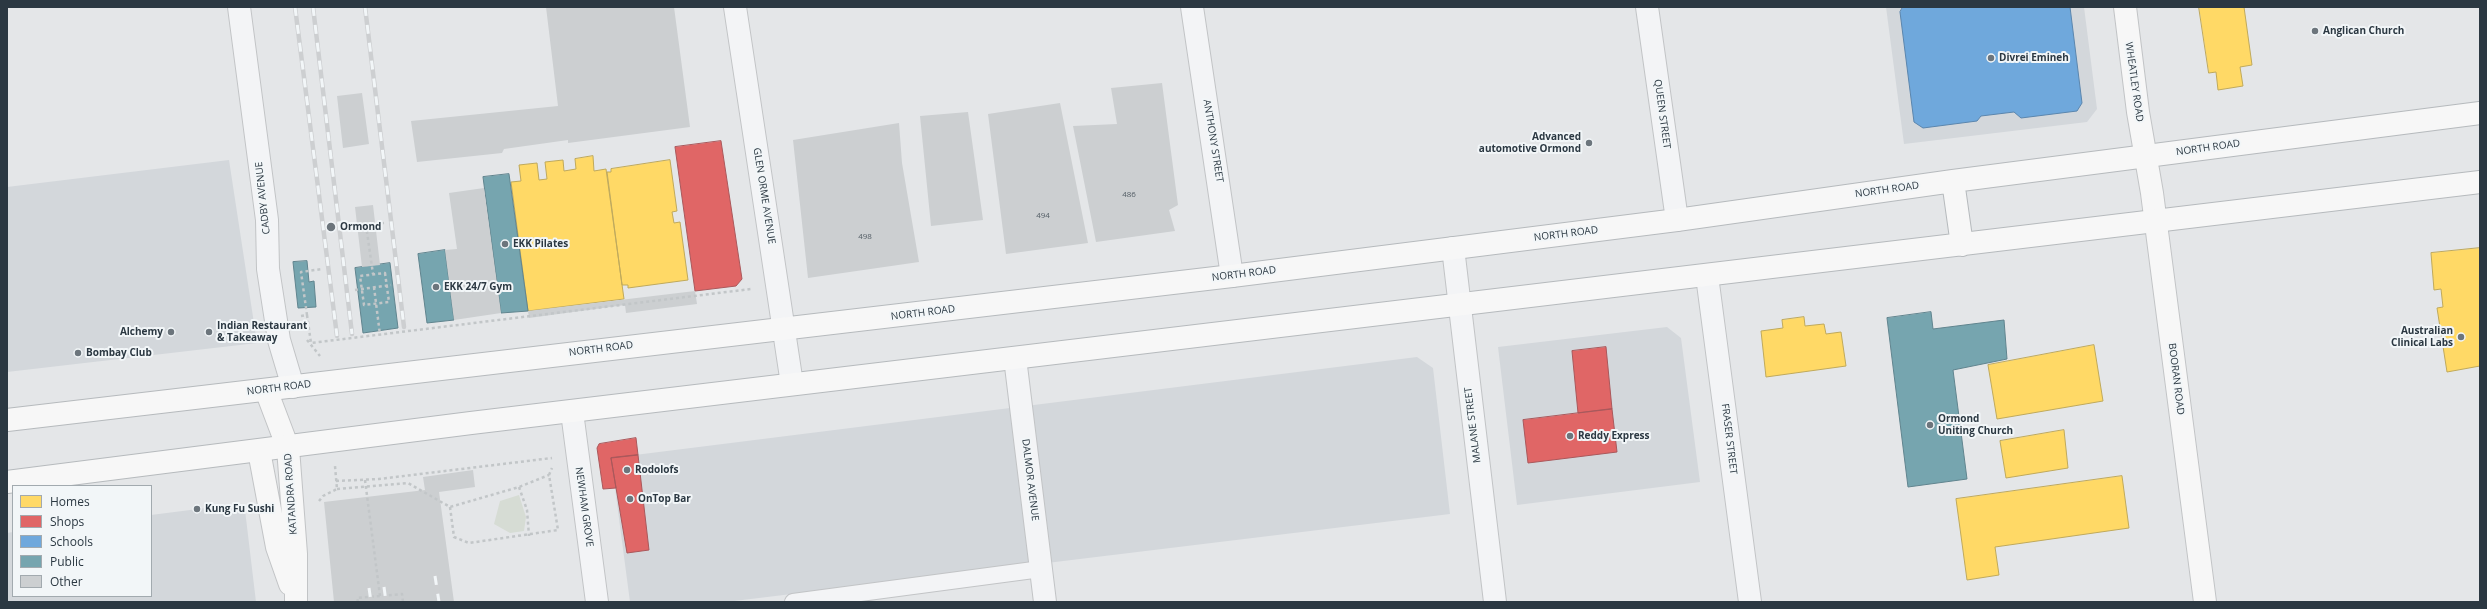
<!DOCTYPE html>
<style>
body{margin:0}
#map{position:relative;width:2487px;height:609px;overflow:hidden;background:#e4e6e8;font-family:"Open Sans",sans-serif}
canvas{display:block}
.frame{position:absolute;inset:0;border:8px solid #2b3842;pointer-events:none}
.legend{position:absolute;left:12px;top:485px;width:140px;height:112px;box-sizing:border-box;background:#f2f6f8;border:1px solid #a2aaaf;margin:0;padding:5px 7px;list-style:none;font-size:12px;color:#2b3842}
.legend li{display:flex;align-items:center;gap:8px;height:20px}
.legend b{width:20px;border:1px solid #a2aaaf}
</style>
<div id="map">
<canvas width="2487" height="609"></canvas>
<div class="frame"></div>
<ul class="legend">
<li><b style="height:11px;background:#ffd966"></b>Homes</li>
<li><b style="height:11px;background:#e06666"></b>Shops</li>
<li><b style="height:11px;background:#6fa8dc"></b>Schools</li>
<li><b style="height:11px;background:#76a5af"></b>Public</li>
<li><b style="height:11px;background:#cccfd1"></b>Other</li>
</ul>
</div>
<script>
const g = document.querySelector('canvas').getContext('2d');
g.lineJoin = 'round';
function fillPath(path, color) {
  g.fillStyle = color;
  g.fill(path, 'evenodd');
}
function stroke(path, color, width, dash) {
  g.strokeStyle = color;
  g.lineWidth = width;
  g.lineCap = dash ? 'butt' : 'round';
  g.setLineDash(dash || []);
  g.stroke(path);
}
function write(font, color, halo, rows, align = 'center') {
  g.font = font + ' "Open Sans",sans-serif';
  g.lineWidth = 4;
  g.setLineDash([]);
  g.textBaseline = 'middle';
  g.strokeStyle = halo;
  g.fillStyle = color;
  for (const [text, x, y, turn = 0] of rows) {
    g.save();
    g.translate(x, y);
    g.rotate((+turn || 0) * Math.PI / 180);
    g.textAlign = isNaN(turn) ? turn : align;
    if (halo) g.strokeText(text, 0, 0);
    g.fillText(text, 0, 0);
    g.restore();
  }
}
fillPath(new Path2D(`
 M1886 7H2084L2097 109 2087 122 1904 144Z
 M229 160 257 343 7 372V187Z
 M1667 327 1681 338 1700 482 1517 505 1498 347Z
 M1417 357 1433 368 1450 514 726 602H630L611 458Z
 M237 504 245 510 256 602H7V533L13 532V596H151V515Z`), '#d3d7db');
fillPath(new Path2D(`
 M519 495 526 517 524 531 510 533 494 524 500 501Z`), '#d6dcd4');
const homes = new Path2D(`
 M2199 7H2244L2252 65 2240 67 2243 86 2218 90 2216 72 2209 73Z
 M593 156 594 171 606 169 624 299 528 311 511 182 521 181 519 165 537 163 539 180 547 179 545 162 563 160 564 171 576 169 575 159Z
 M670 160 677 211 672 212 674 223 680 222 688 280 628 288V285H622L607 172H611V169Z
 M2480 248V366L2447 372 2437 308 2443 307 2441 289 2434 290 2431 253Z
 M1804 317 1805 326 1824 324 1826 334 1841 332 1846 366 1766 377 1761 331 1783 328 1782 320Z
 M2094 345 2103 401 1997 419 1988 365Z
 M2064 430 2068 468 2006 478 2000 441Z
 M2122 476 2129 528 1995 547 1999 575 1967 580 1956 499Z`);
fillPath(homes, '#ffd966');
stroke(homes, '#bfa95b', 1);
const shops = new Path2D(`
 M721 141 742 279 736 286 695 291 675 147Z
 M1606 347 1612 409 1578 413 1572 351Z
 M1612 409 1617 452 1528 463 1523 420Z
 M636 438 638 455 611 458 616 488 603 489 597 448 599 444Z
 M638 455 649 550 627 553 611 458Z`);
fillPath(shops, '#e06666');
stroke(shops, '#aa585b', 1);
const schools = new Path2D(`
 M1903 7H2070L2082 103 2077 111 2021 118 2014 112 1981 116 1977 121 1923 128 1914 122 1900 12Z`);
fillPath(schools, '#6fa8dc');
stroke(schools, '#5b86ae', 1);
const public = new Path2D(`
 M509 174 528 311 501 313 483 177Z
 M445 250 454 320 427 323 418 254Z
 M307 261 309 282 314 281 316 307 298 308 293 262Z
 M390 263 398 328 363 333 355 268Z
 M1931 312 1933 329 2004 320 2007 359 1953 370 1967 479 1908 487 1887 318Z`);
fillPath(public, '#76a5af');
stroke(public, '#60848e', 1);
fillPath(new Path2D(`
 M546 7H674L690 127 568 143V140L504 149 502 153 417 162 411 121 558 106Z
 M1162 83 1178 205 1169 210 1175 231 1096 242 1073 126 1117 124 1111 88Z
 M362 93 369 144 343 148 337 96Z
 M1060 103 1088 243 1006 254 988 114Z
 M968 112 983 220 931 226 920 116Z
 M899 123 902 163 919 262 808 278 793 140Z
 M484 188 501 313 454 320 445 250 457 249 449 193Z
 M373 205 380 265 362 267 355 207Z
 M695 291 697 304 626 313 625 305 529 318 528 311Z
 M473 470 475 487 439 492 454 602H334L324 502 425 490 423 477Z`), '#cccfd1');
const lane = new Path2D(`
 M793 602 1041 569`);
const street = new Path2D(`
 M239 7 267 220 268 269 279 340 293 387
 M735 7 792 384
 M1192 7 1232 276
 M1647 7 1677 220
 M1453 248 1495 602
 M1707 276 1750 602
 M1015 358 1045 602
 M572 412 597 602`);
const secondary = new Path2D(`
 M2125 7 2138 112 2152 193 2205 602
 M266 390 288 448 296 554V602
 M259 451 277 547 290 584`);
const highway = new Path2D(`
 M1953 181 1962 245
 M7 420 1232 276 1677 220 1953 181 2480 113
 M7 482 471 423 2480 182`);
stroke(lane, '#c2c4c6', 18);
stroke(street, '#c2c4c6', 24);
stroke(secondary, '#c2c4c6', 24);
stroke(highway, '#b6babd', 24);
stroke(new Path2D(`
 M366 225 373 274
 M347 227 384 223
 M385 273 389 302 364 305 360 276Z
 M374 287 380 335
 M355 290 391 285
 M307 315 311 343 751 289
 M301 316 307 315 301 272 322 269
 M307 340 320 356
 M365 480 380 596
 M336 481 379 479 552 458
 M519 487 527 510 529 536
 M337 489 408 483 450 507 519 487 549 475
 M319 501 323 496 337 489 335 466
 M450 507 454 537 469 543 558 530 549 475 552 468
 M358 602 357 598 402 594 403 602`), '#c2c6c8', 2.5, [3, 3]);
stroke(lane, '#f3f4f6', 16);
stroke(street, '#f3f4f6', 22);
stroke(secondary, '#f7f7f7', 22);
stroke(highway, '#f7f7f7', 22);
const rail = new Path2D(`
 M295 7 337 336
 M313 7 352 334
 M365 7 404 327
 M435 576 439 602
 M384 587 386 602
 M369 588 371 602`);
stroke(rail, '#cdcfd1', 4.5);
stroke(rail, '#f2f6f8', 3, [9]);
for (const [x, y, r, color] of [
 [2315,31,4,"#6c757c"],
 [1991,58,4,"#6c757c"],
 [1589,143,4,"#6c757c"],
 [331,227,5,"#6c757c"],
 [505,244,4,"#6c757c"],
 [436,287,4,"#6c757c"],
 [171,332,4,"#6c757c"],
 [209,332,4,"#6c757c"],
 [2461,337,4,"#6c757c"],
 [78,353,4,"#6c757c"],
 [1930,425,4,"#6c757c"],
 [1570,436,4,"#6c757c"],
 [627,470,4,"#6c757c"],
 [630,499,4,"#6c757c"],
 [197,509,4,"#6c757c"]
]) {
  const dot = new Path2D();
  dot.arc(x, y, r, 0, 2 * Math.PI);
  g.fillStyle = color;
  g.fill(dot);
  stroke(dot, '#f2f6f8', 1.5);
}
write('8px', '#545e66', null, [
 ["486",1129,195],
 ["494",1043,216],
 ["498",865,237]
]);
write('bold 10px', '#2b3842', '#f2f6f8', [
 ["Anglican Church",2323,31],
 ["Divrei Emineh",1999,58],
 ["Advanced",1581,137,"right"],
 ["automotive Ormond",1581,149,"right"],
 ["Ormond",340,227],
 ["EKK Pilates",513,244],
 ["EKK 24/7 Gym",444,287],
 ["Indian Restaurant",217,326],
 ["& Takeaway",217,338],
 ["Australian",2453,331,"right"],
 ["Clinical Labs",2453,343,"right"],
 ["Alchemy",163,332,"right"],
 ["Bombay Club",86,353],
 ["Ormond",1938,419],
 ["Uniting Church",1938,431],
 ["Reddy Express",1578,436],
 ["Rodolofs",635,470],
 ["OnTop Bar",638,499],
 ["Kung Fu Sushi",205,509]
], 'left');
write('10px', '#2b3842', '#f2f6f8', [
 ["WHEATLEY ROAD",2134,82,82],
 ["QUEEN STREET",1662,114,82],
 ["ANTHONY STREET",1213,141,81],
 ["NORTH ROAD",2208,148,-8],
 ["NORTH ROAD",1887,190,-8],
 ["GLEN ORME AVENUE",764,196,81],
 ["CADBY AVENUE",263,198,-96],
 ["NORTH ROAD",1566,234,-7],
 ["NORTH ROAD",1244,274,-7],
 ["NORTH ROAD",923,313,-7],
 ["NORTH ROAD",601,349,-7],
 ["BOORAN ROAD",2176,379,83],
 ["NORTH ROAD",279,388,-7],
 ["MALANE STREET",1473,425,-97],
 ["FRASER STREET",1729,439,83],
 ["DALMOR AVENUE",1030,480,83],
 ["KATANDRA ROAD",291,494,-94],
 ["NEWHAM GROVE",584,507,82]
]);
</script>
